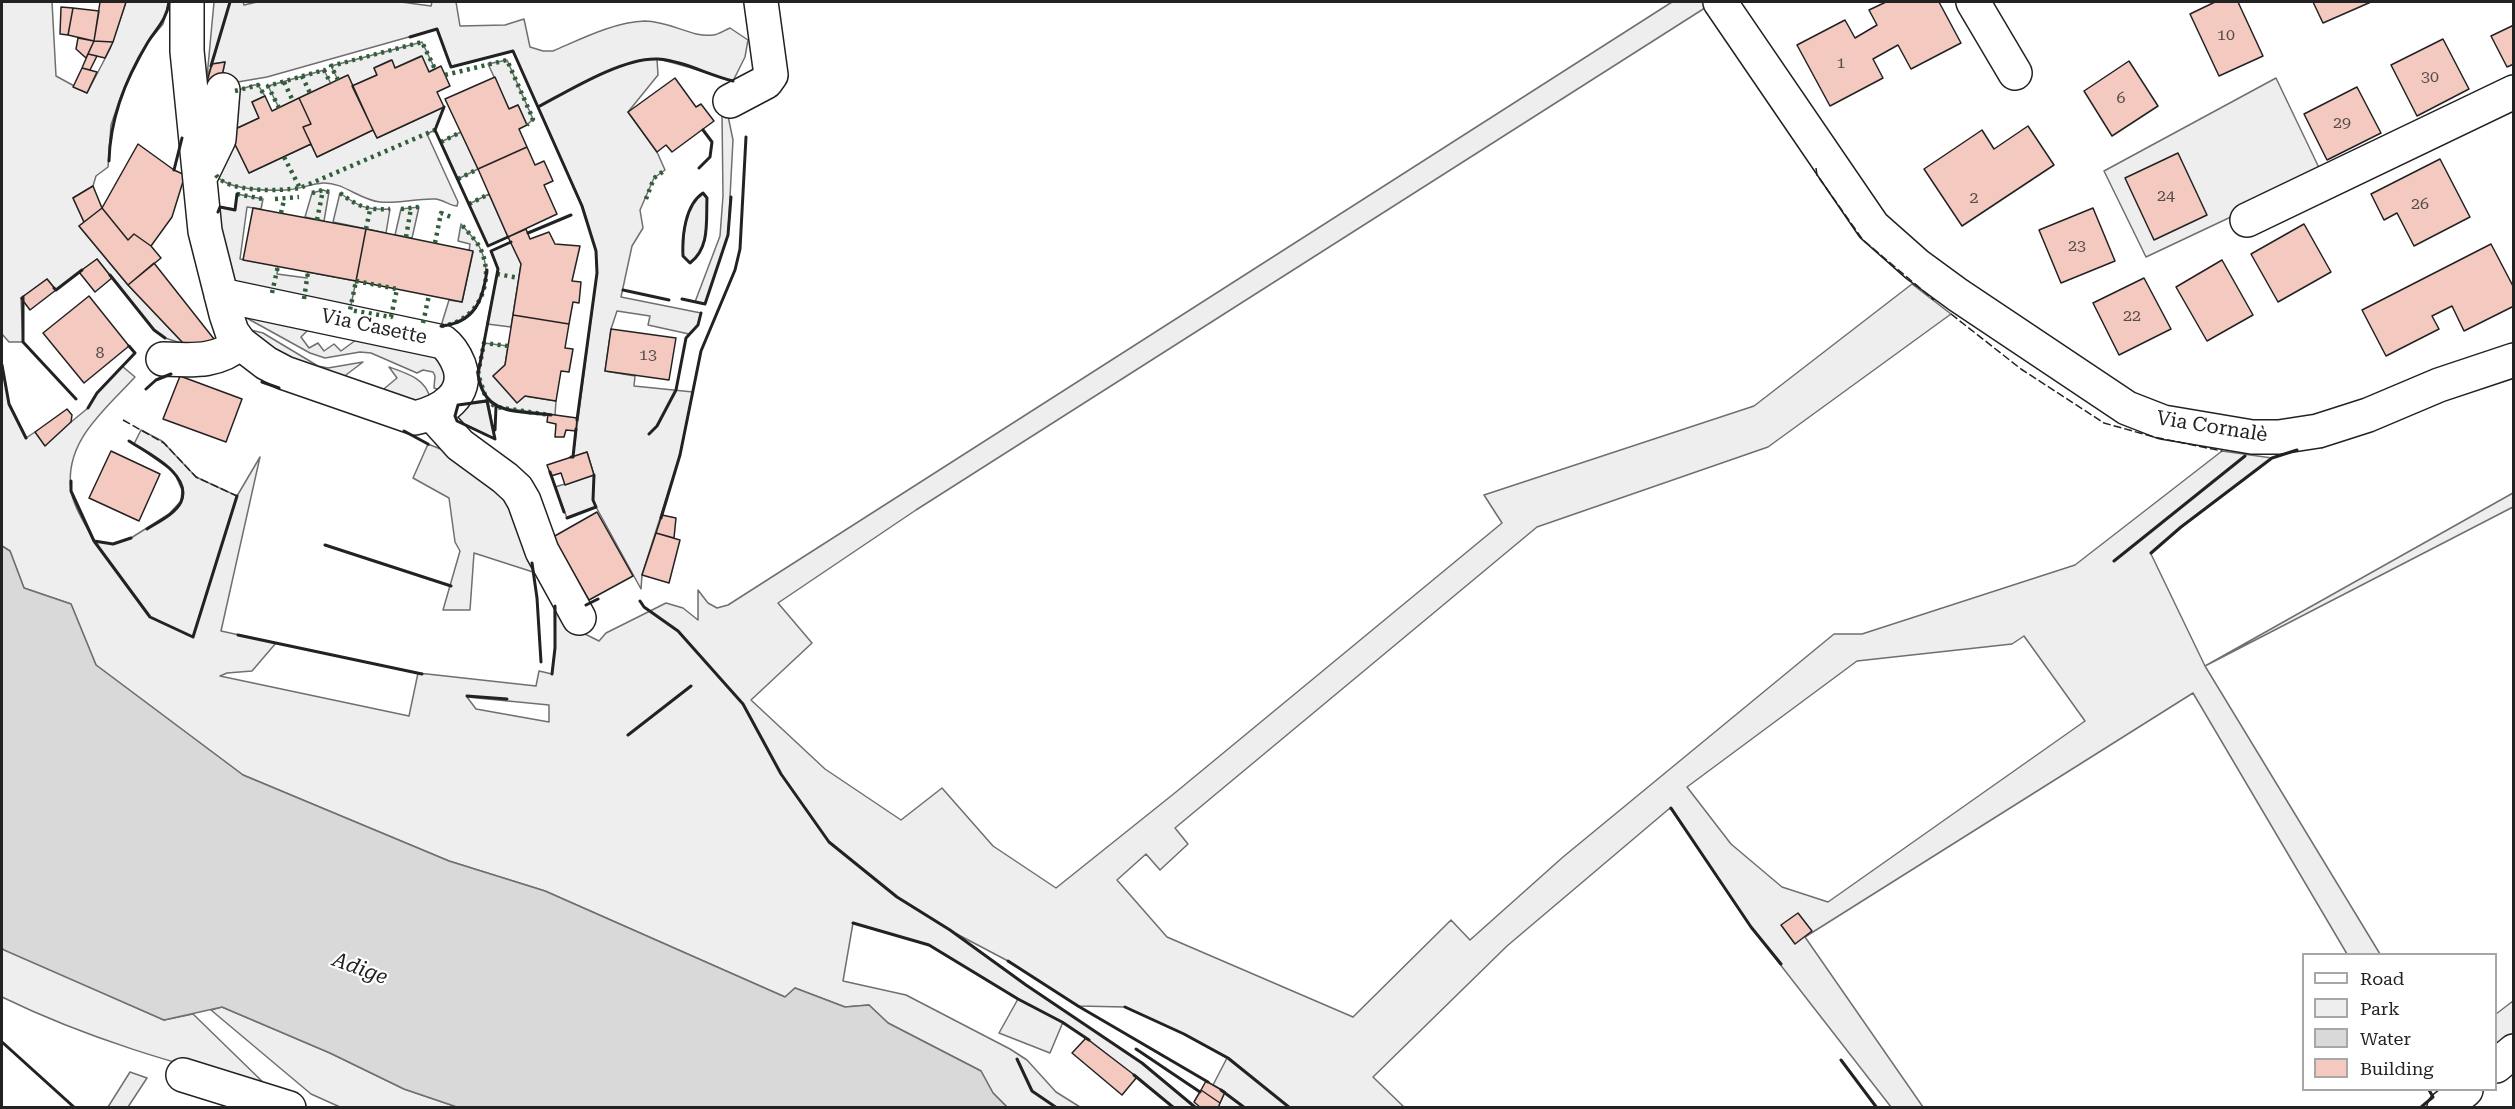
<!DOCTYPE html>
<meta charset="utf-8">
<style>
body{margin:0}
#map{position:relative;width:2515px;height:1109px;overflow:hidden;background:#fff;font-family:"Roboto Serif",serif}
canvas{display:block}
.frame{position:absolute;inset:0;border:3px solid #222;pointer-events:none}
.legend{position:absolute;left:2302px;top:953px;width:195px;height:138px;box-sizing:border-box;background:#fff;border:2px solid #a7a7a7;margin:0;padding:8px 10px;list-style:none;font-size:18px;color:#222}
.legend li{display:flex;align-items:center;gap:12px;height:30px}
.legend b{width:30px;border:2px solid #a7a7a7}
</style>
<div id="map">
<canvas width="2515" height="1109"></canvas>
<div class="frame"></div>
<ul class="legend">
<li><b style="height:8px;background:#fff"></b>Road</li>
<li><b style="height:16px;background:#eee"></b>Park</li>
<li><b style="height:16px;background:#d9d9d9"></b>Water</li>
<li><b style="height:16px;background:#f3c9c0"></b>Building</li>
</ul>
</div>
<script>
const g = document.querySelector('canvas').getContext('2d');
g.lineJoin = 'round';
function fillPath(path, color) {
  g.fillStyle = color;
  g.fill(path, 'evenodd');
}
function stroke(path, color, width, dash) {
  g.strokeStyle = color;
  g.lineWidth = width;
  g.lineCap = dash ? 'butt' : 'round';
  g.setLineDash(dash || []);
  g.stroke(path);
}
function write(font, color, halo, rows, align = 'center') {
  g.font = font + ' "Roboto Serif",serif';
  g.lineWidth = 4.5;
  g.setLineDash([]);
  g.textBaseline = 'middle';
  g.strokeStyle = halo;
  g.fillStyle = color;
  for (const [text, x, y, turn = 0] of rows) {
    g.save();
    g.translate(x, y);
    g.rotate((+turn || 0) * Math.PI / 180);
    g.textAlign = isNaN(turn) ? turn : align;
    if (halo) g.strokeText(text, 0, 0);
    g.fillText(text, 0, 0);
    g.restore();
  }
}
const green = new Path2D(`
 M2 2H52L56 76 87 93 110 49 126 2H169L163 24 148 42 122 93 111 125 108 167 96 176 93 186 73 198 84 222 79 226 128 285 184 344 165 338 154 330 97 259 56 290 47 279 21 298 23 342H9L2 334Z
 M214 2H243L244 5 257 2H401L431 6 432 2H456L460 26 505 25 524 19 530 47 543 51H553C581 39 614 22 645 21 670 21 692 38 713 35 718 35 725 30 730 28L748 40 745 57 733 81C707 74 683 64 657 59L658 75 628 112 657 152 665 170 654 178 640 210 643 228 632 246 621 297 701 313 698 325 689 334 648 325 650 316 617 311 611 329 605 371 635 376 634 386 693 392 680 455 642 575 641 589 596 507 567 518 555 487 594 475 587 452 573 457 597 273 596 251 582 205 513 51 451 67 437 29 267 77 220 85 225 62 212 64 207 77Z
 M1672 2H1705L1708 6 916 510 778 603 812 643 751 700 825 769 901 820 942 788 993 846 1056 888 1176 792 1502 523 1484 495 1754 406 1912 284 1951 314 1768 447 1537 527 1175 828 1188 844 1160 870 1146 854 1117 880 1167 937 1353 1017 1451 920 1470 940 1563 857 1834 634H1862L2075 565 2222 451 2272 458 2181 527 2151 554 2205 666 2513 493V507L2205 666 2380 954H2347L2193 693 1805 937 1923 1107H1891L1751 927 1670 808 1507 946 1373 1077 1404 1107H1218L1225 1092 1213 1085 1227 1058 1184 1034 1125 1007 1078 1006 1008 961 955 933 1026 985 1142 1063 1196 1107H1174L1086 1038 1063 1022 1050 1053 999 1033 1018 999 929 945 853 923 843 981 906 995 1010 1049 1027 1060 1056 1092 1080 1107H1007L993 1093 981 1071 888 1023 869 1005 845 1007 795 988 785 997 545 891 449 861 243 775 96 665 71 604 24 588 10 551 2 546V365L9 404 26 438 35 432 71 422 88 408 97 393 122 366 135 377C105 410 64 441 71 490 72 504 87 527 94 541L113 544 131 538 169 514 181 501 182 490 174 472 134 444 141 430 162 441 196 477 237 496 260 457 221 631 276 643 252 671 227 673 220 676 409 716 418 673 536 686 539 671 552 674 555 648 554 591 583 633 599 641 606 633 666 603 683 608 698 620V590L708 603 717 608 728 605ZM2024 636 2085 721 1828 902 1782 887 1731 844 1687 787 1857 661 2012 644ZM467 697 549 705V722L476 709Z
 M422 42 435 69 429 72 421 56 395 68 391 60 374 68 377 75 352 86 348 76 338 80 331 66Z
 M507 60 533 119 527 125 518 105 509 109 488 64Z
 M324 70 331 84 279 108 268 86Z
 M2276 78 2322 174 2146 257 2104 171Z
 M254 85H258L265 96 252 102 259 118 229 132 249 173 311 144 317 157 373 130 377 138 444 107 435 130 427 134 458 202 457 206C450 206 444 200 436 199 417 198 398 204 380 202 360 200 343 182 323 183 311 184 299 189 286 190 269 191 226 190 216 175L229 93Z
 M727 111 733 140 728 235 705 304 695 302 720 236 723 196 722 114Z
 M461 132 478 169 458 179 441 142Z
 M323 190 329 192 324 221 305 217 312 193Z
 M340 193C359 207 366 210 390 209L386 233 333 222Z
 M703 193 707 198C706 222 710 248 690 263L683 256C683 236 685 205 703 193Z
 M237 194 263 199 261 209 247 207 240 259 278 266 277 274 307 278 308 272 356 281 350 310 237 287 229 270 218 211 220 207 235 209Z
 M489 194 508 237 488 246 469 204Z
 M419 207 412 238 395 235 401 209Z
 M461 224C467 231 474 238 479 246 497 279 479 322 441 326L449 300 462 302 473 252 469 251 470 244 458 241Z
 M511 242 521 264 511 327 487 324 498 270 491 251Z
 M243 316 310 328 301 337 309 348 318 343 324 351 334 344 341 351 360 337 439 354 448 376 440 390 434 388 435 376 433 372 423 370 417 373 371 353 360 352 325 358 310 353Z
 M247 329 263 333 318 366 328 368 363 362 342 378 285 363Z
 M484 343 508 346 505 365 493 376 517 402 525 396 556 401 555 415 496 407 488 401 495 439 458 421 455 409 465 403 487 400 478 374Z
 M389 367C406 373 427 379 430 399L419 404 379 393 397 378Z
 M428 444 448 452 512 496 532 553 533 572 474 553 470 610H443L460 551 455 542 449 498 413 478Z
 M2 948 164 1020 193 1014 268 1087C177 1065 86 1038 2 997Z
 M2513 1001V1033L2496 1047V1014Z
 M222 1007 330 1053 404 1089 457 1107H340L311 1094 211 1010Z
 M130 1072 147 1078 128 1107H108Z`);
fillPath(green, '#eee');
stroke(green, '#6f6f6f', 1.5);
const water = new Path2D(`
 M2 546 10 551 24 588 71 604 96 665 243 775 449 861 545 891 785 997 795 988 845 1007 869 1005 888 1023 981 1071 993 1093 1007 1107H457L404 1089 330 1053 222 1007 164 1020 4 950 2 948Z`);
fillPath(water, '#d9d9d9');
stroke(water, '#6f6f6f', 1.5);
const building = new Path2D(`
 M100 2H126L113 42 94 41Z
 M1886 2H1939L1961 43 1911 69 1898 45 1873 59 1883 78 1830 106 1797 45 1845 20 1855 38 1877 25 1869 10Z
 M2215 2H2238L2263 56 2219 76 2190 14Z
 M2313 2H2371L2323 23Z
 M61 7 73 8 68 35 60 34Z
 M73 8 99 11 94 41 68 35Z
 M2514 25V64L2507 67 2491 36Z
 M78 38 94 41 86 58 76 49Z
 M2443 39 2469 89 2417 116 2391 65Z
 M94 41 113 42 105 58 88 54Z
 M88 54 97 56 90 70 82 68Z
 M422 56 429 72 441 66 450 86 437 92 444 107 377 138 352 86 377 75 374 68 392 60 395 68Z
 M2129 61 2158 106 2112 136 2084 91Z
 M225 62 220 85 205 89 212 64Z
 M82 68 97 72 87 93 73 87Z
 M348 75 373 130 317 157 303 127 311 124 299 98Z
 M495 77 509 109 518 105 527 125 519 129 527 147 478 169 445 99Z
 M675 78 696 107 701 104 714 121 672 152 666 145 657 152 628 112Z
 M2357 87 2381 133 2327 160 2304 114Z
 M265 96 272 111 299 98 311 124 303 127 311 144 249 173 229 132 259 118 252 102Z
 M2028 126 2054 165 1962 226 1924 169 1982 130 1994 149Z
 M138 144 174 170 185 175 172 217 151 246 134 234 128 240 102 208Z
 M527 147 535 165 544 161 553 181 544 185 557 214 508 237 478 169Z
 M2178 153 2207 215 2154 240 2125 178Z
 M2440 159 2470 217 2414 246 2397 213 2384 220 2371 194Z
 M93 186 102 208 84 222 73 198Z
 M102 208 128 240 134 234 151 246 161 258 128 285 79 226Z
 M253 208 366 229 356 281 243 260Z
 M2093 208 2115 261 2061 283 2039 230Z
 M2304 224 2331 272 2278 302 2251 254Z
 M366 229 473 251 462 302 356 281Z
 M526 229 530 239 549 232 555 244 580 246 572 281 581 282 579 303 573 302 569 324 513 315 521 264 508 237Z
 M2491 244 2514 288V306L2464 331 2452 306 2432 316 2439 329 2386 356 2362 310Z
 M97 259 112 278 95 292 79 272Z
 M2222 260 2253 315 2207 341 2176 287Z
 M154 263 214 339 205 354 184 344 128 285Z
 M2144 278 2171 329 2119 355 2093 303Z
 M47 279 56 290 30 310 21 298Z
 M89 296 129 346 84 383 43 333Z
 M513 315 569 324 565 348 573 349 569 372 561 371 556 401 525 396 517 403 493 376 505 365Z
 M611 329 676 338 669 380 605 371Z
 M180 376 242 399 226 442 163 419Z
 M67 409 72 415 71 422 45 446 35 432Z
 M548 414 577 418 576 431 566 430 564 437H555L556 424 547 422Z
 M111 451 160 474 139 521 89 498Z
 M587 452 594 475 565 485 561 473 551 476 547 465Z
 M597 512 633 576 589 600 553 537Z
 M662 515 676 518 674 538 656 533Z
 M656 533 680 540 669 583 642 575Z
 M1798 913 1812 931 1795 944 1781 925Z
 M1086 1038 1137 1077 1122 1095 1072 1053Z
 M1206 1081 1225 1092 1220 1103 1201 1090Z
 M1201 1090 1220 1103 1218 1108H1201L1194 1102Z`);
fillPath(building, '#f3c9c0');
stroke(building, '#222', 1.5);
const minor = new Path2D(`
 M187 2V51L205 231 226 314 232 332 240 343 266 363 285 373 415 418C441 412 470 395 459 365 455 355 451 348 443 342L221 295
 M1720 2 1873 226 1917 265 1958 295 2127 408 2163 422 2252 437H2279L2318 431 2368 415 2439 385 2514 360
 M1973 2 2015 73
 M730 101 766 82 771 75 761 2
 M202 174 219 139 223 90
 M2247 220 2514 92
 M163 359C192 360 217 363 240 343
 M432 414 460 445 505 478 517 489 524 501 542 551 579 618
 M2496 1066 2514 1051
 M183 1075 289 1108
 M2444 1108 2466 1090`);
stroke(minor, '#222', 36);
stroke(minor, '#fff', 33);
stroke(new Path2D(`
 M445 75 507 60 533 119 527 125
 M302 76 310 93
 M338 80 331 66 422 42 435 69
 M284 82 293 101
 M235 91 258 85 265 96
 M279 108 268 86 324 70 331 84
 M441 142 461 132
 M284 157 300 188
 M216 175C228 193 280 191 300 188L435 130
 M458 179 478 169
 M312 193 323 190 329 192
 M340 193C359 207 366 210 390 209
 M237 194 263 199
 M275 199 299 197
 M646 199 654 178 665 170
 M469 204 489 194
 M401 209 419 207
 M281 213 284 200
 M317 220 323 190
 M366 229 370 210
 M406 237 411 208
 M435 243 441 213 451 217
 M497 274 519 278
 M356 281 397 289 391 317 350 310Z
 M272 293 278 266
 M304 299 308 272
 M423 323 429 295
 M441 326C479 322 497 279 479 246 474 238 467 231 461 224
 M508 346 484 343 478 374 487 401 496 407 550 415`), '#2f5e38', 4.5, [3, 4.5]);
stroke(new Path2D(`
 M1816 168 1817 175 1863 240 1934 300
 M1951 314 2021 369 2104 423 2154 437 2222 451
 M123 420 164 443 196 477 237 496`), '#222', 1.5, [8, 3]);
stroke(new Path2D(`
 M410 37 437 29 451 67 513 51 582 206 596 251 597 273 577 420
 M211 66 230 2
 M444 107 435 130 488 246 508 237
 M538 107C568 91 623 57 658 59 684 61 708 75 733 81
 M109 161C110 118 126 78 148 42 157 28 167 19 169 2
 M699 168 710 157 712 142 703 130
 M174 170 182 138
 M703 193 707 198C706 222 710 248 690 263L683 256C682 236 685 205 703 193Z
 M218 212 220 207 235 210 237 194
 M528 233 571 215
 M511 242 491 251 498 269 478 374C483 415 517 411 551 415
 M110 275 154 330 165 338
 M54 288 56 290 82 270
 M623 290 669 300
 M23 297V342L76 399
 M682 299 705 304 728 235 731 197
 M441 326C475 323 483 300 487 270
 M2 365 9 404 26 438
 M262 382 279 388
 M146 389 156 380 171 374
 M487 401 495 439 457 421 455 416 458 405Z
 M88 408 97 393 135 353 129 346
 M495 430 496 407
 M404 431 428 444
 M649 434 657 426 676 390 686 338 698 325 701 313
 M129 441C147 453 193 474 181 502 175 514 158 522 147 529
 M571 457H573L576 429
 M550 472 564 512
 M71 481V491L94 541 113 544 131 538
 M567 518 596 507 593 500 594 475
 M661 518 680 455 701 351 735 270 740 249 746 137
 M94 541 150 617 193 637 237 496
 M325 545 451 586
 M2151 553 2181 527 2272 458 2297 450
 M2114 561 2245 456
 M532 563 537 598 541 662
 M640 601 644 607 678 631 743 704 781 774 829 842 897 897 950 930 1026 985 1142 1063 1196 1108
 M586 605 598 599
 M238 635 422 674
 M552 674 555 648V606
 M467 696 507 699
 M628 735 691 686
 M1671 808 1751 927 1781 964
 M853 923 929 945 1018 999 1062 1022 1089 1040
 M1008 961 1078 1006 1208 1082
 M1125 1007 1184 1034 1228 1058 1290 1108
 M2 1042 75 1108
 M1136 1049 1200 1092
 M1017 1059 1032 1091 1057 1108
 M1841 1060 1877 1108
 M1134 1075 1174 1108
 M1221 1090 1245 1108
 M2420 1108 2433 1097 2429 1090`), '#222', 3);
write('16px', '#564c4a', null, [
 ["10",2226,35],
 ["1",1841,63],
 ["30",2430,77],
 ["6",2121,98],
 ["29",2342,123],
 ["24",2166,196],
 ["2",1974,198],
 ["26",2420,204],
 ["23",2077,246],
 ["22",2132,316],
 ["8",100,353],
 ["13",648,355]
]);
write('20px', '#222', '#fff', [
 ["Via Casette",374,327,12],
 ["Via Cornalè",2212,427,9]
]);
write('italic 21px', '#222', '#fff', [
 ["Adige",360,969,20]
]);
</script>
